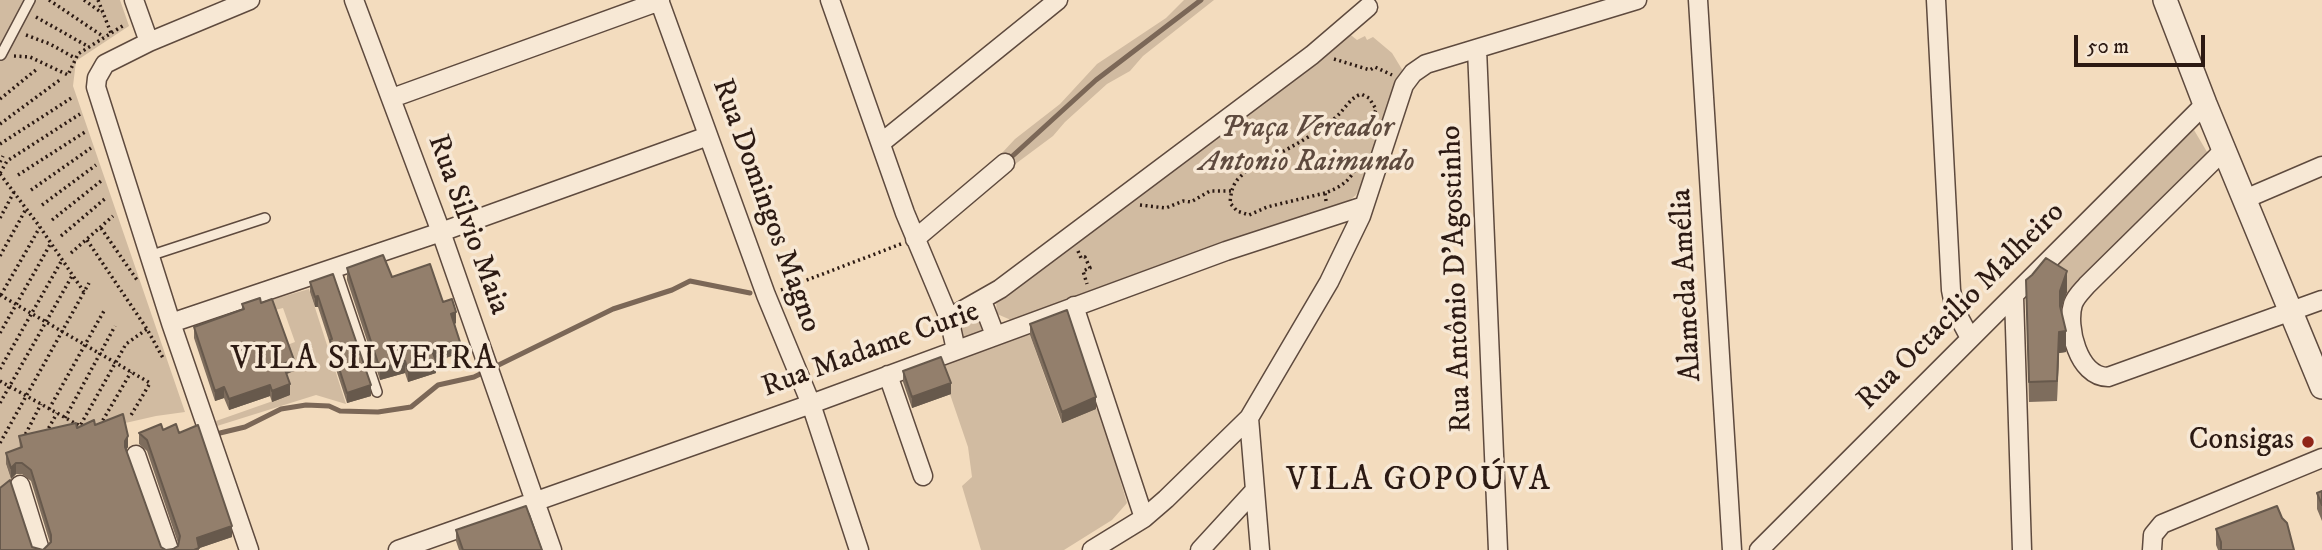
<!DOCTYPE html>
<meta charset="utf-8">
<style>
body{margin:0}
#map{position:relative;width:2322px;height:550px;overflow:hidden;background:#f3dcbe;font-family:"IM FELL DW Pica",serif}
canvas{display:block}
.scale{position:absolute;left:2074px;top:35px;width:131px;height:32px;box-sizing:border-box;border:4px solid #2c1a13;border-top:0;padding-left:9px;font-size:21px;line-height:24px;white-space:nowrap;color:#2c1a13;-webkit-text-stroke:5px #f7e8d5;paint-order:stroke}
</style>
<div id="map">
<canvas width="2322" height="550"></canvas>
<div class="scale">50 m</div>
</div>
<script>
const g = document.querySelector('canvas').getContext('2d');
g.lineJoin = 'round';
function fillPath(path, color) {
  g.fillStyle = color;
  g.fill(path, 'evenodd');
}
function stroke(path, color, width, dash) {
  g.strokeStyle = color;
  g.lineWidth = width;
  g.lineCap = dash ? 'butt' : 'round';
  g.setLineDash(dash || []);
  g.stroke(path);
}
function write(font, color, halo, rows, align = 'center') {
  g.font = font + ' "IM FELL DW Pica",serif';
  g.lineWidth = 7;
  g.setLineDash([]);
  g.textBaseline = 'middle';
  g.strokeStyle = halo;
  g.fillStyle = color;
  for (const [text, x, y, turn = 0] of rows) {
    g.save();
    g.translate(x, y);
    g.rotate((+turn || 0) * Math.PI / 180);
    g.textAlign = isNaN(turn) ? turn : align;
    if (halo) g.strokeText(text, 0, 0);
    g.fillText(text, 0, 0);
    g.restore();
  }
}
fillPath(new Path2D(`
 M0 0H120L129 26 76 61 73 86 185 412 156 416 20 447 22 459 6 465 14 488 0 500Z
 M1184 0H1214L1143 56 1130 71 1107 84 1065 122 1053 136 1010 168 1001 154 1015 139 1060 104 1097 64 1166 18Z
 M1347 32 1357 40 1365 36 1367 40 1373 37 1392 53 1403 71 1366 180 1356 195 1344 205 1011 320 997 314 996 302Z
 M2194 130 2210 157 2069 293 2045 278 2089 231Z
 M309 289 346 404 316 395 217 426 216 421 290 395 283 375 297 370 287 345 295 342 283 308 275 310 271 300Z
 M977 312 984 319V333L964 339 960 336 956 322Z
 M1027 327 1061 422 1099 408 1127 503 1112 520 1064 550H981L962 486 972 477 968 447 940 365Z`), '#d1bba1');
stroke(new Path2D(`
 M1007 161 1096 80 1201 0
 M220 433 245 427 281 409 306 405 329 406 340 411 378 412 411 407 438 385 474 377 613 309 672 290 690 281 750 293`), '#7b6757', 5);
const service = new Path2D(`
 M1 55 30 0
 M149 256 265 218
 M335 267 377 392`);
const minor = new Path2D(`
 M134 0 149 42
 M354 0 441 232 552 550
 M659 0 766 295 811 404 859 550
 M830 0 905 213 949 318 956 350
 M1698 0 1732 550
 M1936 0 1951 290 1955 310 1970 338
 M1477 49 1498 550
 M392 98 660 1
 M881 143 1058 0
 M2224 150 2087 285C2082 291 2076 296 2073 304 2066 326 2078 377 2108 377L2322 300
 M2245 199 2322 166
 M915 239 1005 163
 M2014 296 2022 550
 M982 301 995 335
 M1074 306 1144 518
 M949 318 1000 289 1312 55 1368 7
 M171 323 441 232 708 136
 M888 375 923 476
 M1249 418 1260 550
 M136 455 169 550
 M20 485 40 550
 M249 550 171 323 96 87 97 78 105 64 149 42 250 0
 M398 550 811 404 1226 251 1364 206
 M1092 550 1144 518 1166 499 1249 418 1329 282 1361 216 1404 85 1413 73 1426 64 1637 0
 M1200 550 1255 490
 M1759 550 2205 104
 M2152 550 2153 535 2162 524 2322 458`);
const tertiary = new Path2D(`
 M2165 0 2205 104 2322 387`);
stroke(service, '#5e4a3e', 12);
stroke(minor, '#5e4a3e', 21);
stroke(tertiary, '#5e4a3e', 26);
stroke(new Path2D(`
 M49 0 104 37
 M84 0 102 13
 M98 0 111 33
 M36 17 89 47
 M26 35 50 44 75 58
 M14 56 30 57 68 75 78 54 124 25
 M1334 59 1370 70 1375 67 1392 75
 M0 99 37 69
 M0 124 61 79
 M0 144 73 97
 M0 162 3 156
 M0 173 7 161 80 114
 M0 174 40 227 84 292
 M18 175 85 132
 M31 190 91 148
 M1325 193 1267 207 1249 215 1237 211 1230 203C1231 193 1232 185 1239 178 1254 162 1273 158 1291 147 1307 138 1324 128 1337 116 1346 108 1349 99 1361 94L1369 98 1376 109 1375 112
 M1326 201 1325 193C1341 187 1349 182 1357 166
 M42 205 96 165
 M1140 205 1166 208 1183 201 1191 202 1210 191H1231
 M0 218 14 192
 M52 220 101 181
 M101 228 137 280
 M61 236 107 197
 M87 240 147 329 163 358
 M1078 251 1081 258 1085 257 1090 268 1083 271 1087 284
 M71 253 113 216
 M0 256 26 209
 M781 290 901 244
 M0 295 150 383 130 417
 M1 295 40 227
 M0 333 51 243
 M0 369 62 260
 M0 381 80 426 126 344 147 329
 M0 403 72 276
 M49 409 105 309
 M65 418 115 326
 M100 425 131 372
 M46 433 57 413
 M23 439 41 404
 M0 443 89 283`), '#2c1a13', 3.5, [2, 3.5]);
stroke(service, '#f7e8d5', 9);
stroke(minor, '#f7e8d5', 18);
stroke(tertiary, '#f7e8d5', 23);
fillPath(new Path2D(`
 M347 268 392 277 443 302 456 323 455 324 460 353 436 361V373L408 382 405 373 380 380 347 280Z
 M2032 275 2067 292 2061 309 2066 352 2059 353 2057 401 2029 402 2026 280Z
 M310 282 371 396 347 403 330 351V344L318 307H315L310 292Z
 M261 303 294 371 287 374 290 395 272 402 270 396 229 410 224 398 215 401 194 338V327L242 310V304Z
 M1030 324 1096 409 1062 423 1030 335Z
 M903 371 951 394 912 408 903 382Z
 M95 425 128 447 126 450 161 547 166 550 173 549 178 546V543L147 451 139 444V433L163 430 179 433 232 537 199 548V550H0L32 547 43 550 50 543 31 481 22 474H16L11 479 6 464V453L20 448 19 436Z
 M2322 491V521L2317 509V493Z
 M2216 529 2294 550H2218L2216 545Z
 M456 530 542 550H459L456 541Z`), '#7e6d5d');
fillPath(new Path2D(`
 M2067 271V292L2060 312V291Z
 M318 296V307H315V297Z
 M456 312V323L451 325V314Z
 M2066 331V352L2059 353 2057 401 2059 332Z
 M460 342V353L432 363V351Z
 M294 360V371L283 375V364Z
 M405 361V373L380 380V369Z
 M436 361V373L408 382V371Z
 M951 383V394L912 408V397Z
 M290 384V395L272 402V391Z
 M270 385V396L229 410V399Z
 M371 385V396L347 403V393Z
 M224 387V398L215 401V391Z
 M1096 397V409L1062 423V412Z
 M128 436V447L125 452V441Z
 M16 463V474L11 479V468Z
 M232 526V537L197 549V538Z`), '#67594c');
const building = new Path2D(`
 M383 255 392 277 430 264 443 302 452 299 456 312 451 314 460 342 432 351 436 361 408 371 405 361 380 369 347 268Z
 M2046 258 2067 271 2060 291V306L2066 331 2059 332 2057 381 2029 382 2026 280 2032 275Z
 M333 274 371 385 347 393 330 340 332 339 318 296 315 297 310 282Z
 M260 298 261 303 272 299 294 360 283 364 290 384 272 391 270 385 229 399 224 387 215 391 194 327 244 309 242 304Z
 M1067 310 1096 397 1062 412 1030 324Z
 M941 357 951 383 912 397 903 371Z
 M123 414 128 436 125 441V447L161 547 166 550 173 549 178 546 180 536 147 440 139 433 161 424 163 430 176 424 179 433 198 425 232 526 197 538 199 548 194 550H0V488L10 480 32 547 43 550 51 542V535L31 470 22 463H16L11 468 6 453 22 447 19 436 76 423 77 428 94 420 95 425Z
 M2322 491V505L2317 493Z
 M526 506 542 550H463L456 530Z
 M2277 506 2282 518 2287 523 2294 550H2221V542L2216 529Z`);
fillPath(building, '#937f6c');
stroke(building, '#67594c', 2);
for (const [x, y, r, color] of [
 [2308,442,7,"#8f2418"]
]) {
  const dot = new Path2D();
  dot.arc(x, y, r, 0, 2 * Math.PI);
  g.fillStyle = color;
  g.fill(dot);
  stroke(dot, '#f7e8d5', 2.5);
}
write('italic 30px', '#5e4a3e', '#f7e8d5', [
 ["Praça Vereador",1307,130],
 ["Antonio Raimundo",1307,164]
]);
write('30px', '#2c1a13', '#f7e8d5', [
 ["Rua Domingos Magno",765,206,70],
 ["Rua Silvio Maia",467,225,70],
 ["Rua Antônio D'Agostinho",1458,279,-92],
 ["Alameda Amélia",1688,285,-93],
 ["Rua Octacilio Malheiro",1962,307,-45],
 ["Rua Madame Curie",871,351,-20]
]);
write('30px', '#2c1a13', '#f7e8d5', [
 ["Consigas",2294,442]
], 'right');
g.letterSpacing = '2px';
write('33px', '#2c1a13', '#f7e8d5', [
 ["VILA SILVEIRA",364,361],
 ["VILA GOPOÚVA",1419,482]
]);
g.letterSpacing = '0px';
</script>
